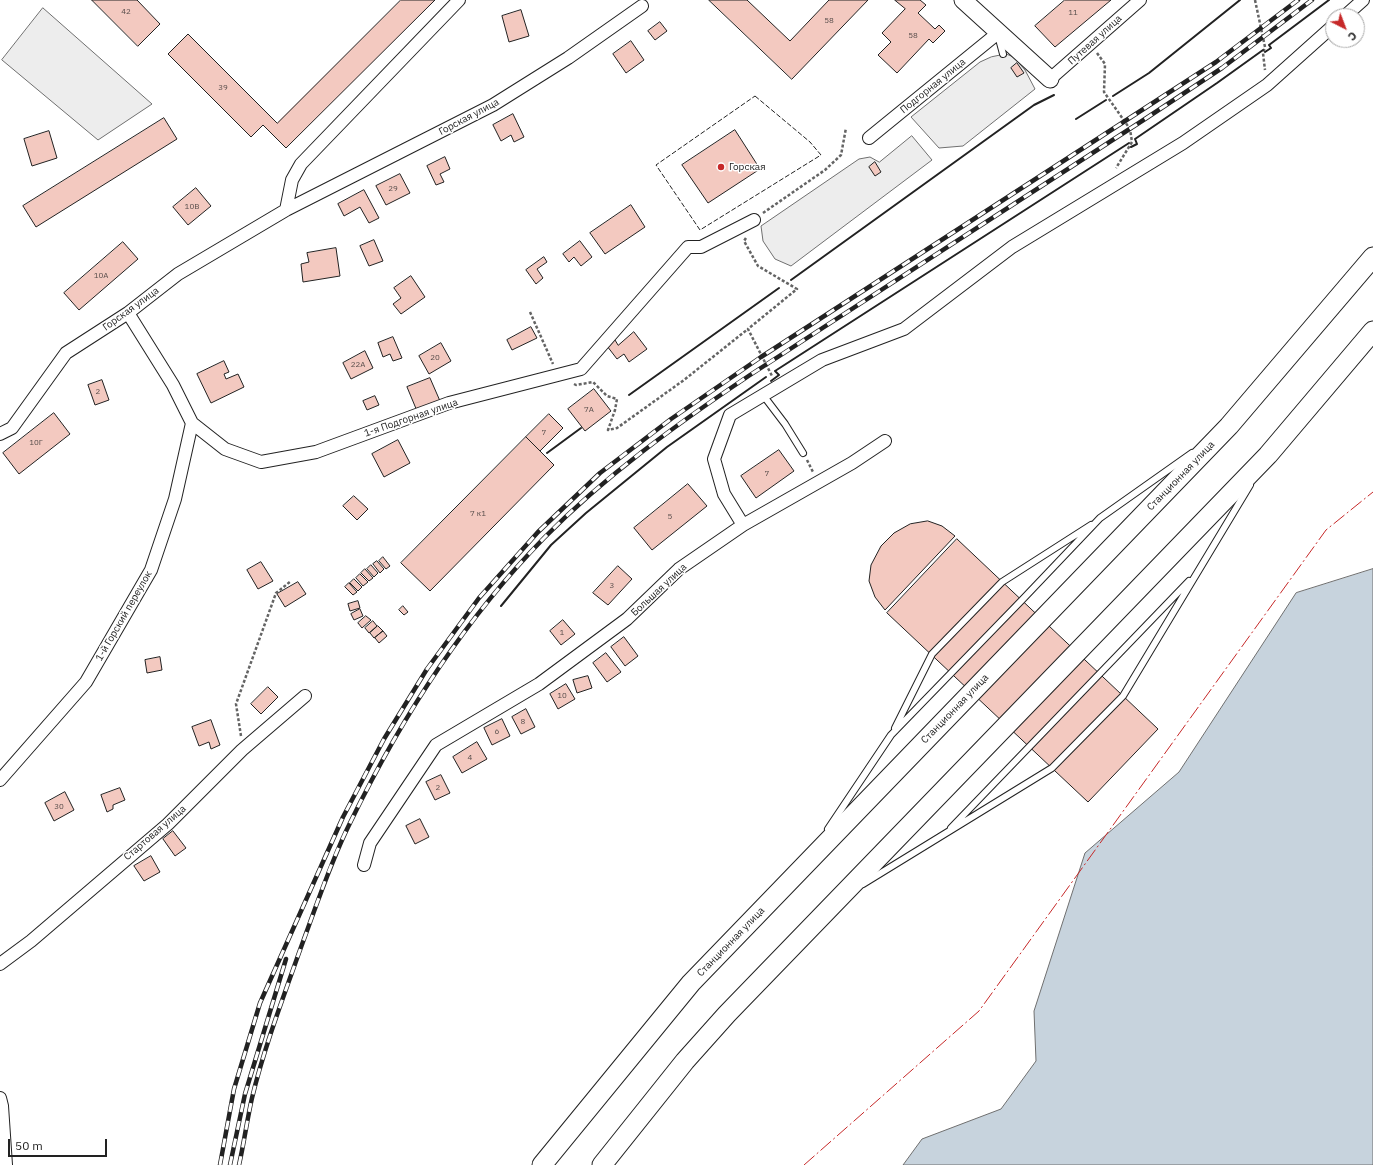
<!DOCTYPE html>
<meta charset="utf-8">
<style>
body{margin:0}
#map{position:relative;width:1373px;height:1165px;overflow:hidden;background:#fff;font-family:"IBM Plex Sans",sans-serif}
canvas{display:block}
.north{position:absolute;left:1325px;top:8px;width:40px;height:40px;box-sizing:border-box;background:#fff;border:1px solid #a7a7a7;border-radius:50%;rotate:138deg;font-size:11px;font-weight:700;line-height:16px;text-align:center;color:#222}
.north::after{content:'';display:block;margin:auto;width:14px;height:18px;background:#c62828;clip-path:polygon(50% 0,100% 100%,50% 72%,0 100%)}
.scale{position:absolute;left:8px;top:1139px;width:99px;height:18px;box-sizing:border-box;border:2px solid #222;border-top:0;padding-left:5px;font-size:12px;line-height:14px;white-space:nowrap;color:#222;-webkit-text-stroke:3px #fff;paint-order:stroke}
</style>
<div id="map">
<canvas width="1373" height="1165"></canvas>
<div class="north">С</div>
<div class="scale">50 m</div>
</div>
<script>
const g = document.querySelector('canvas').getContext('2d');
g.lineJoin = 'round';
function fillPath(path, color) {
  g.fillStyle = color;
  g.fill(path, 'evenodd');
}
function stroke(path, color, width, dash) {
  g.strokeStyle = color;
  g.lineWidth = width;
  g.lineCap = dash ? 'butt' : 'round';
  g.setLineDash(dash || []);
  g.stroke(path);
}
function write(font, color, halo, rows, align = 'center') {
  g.font = font + ' "IBM Plex Sans",sans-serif';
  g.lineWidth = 3;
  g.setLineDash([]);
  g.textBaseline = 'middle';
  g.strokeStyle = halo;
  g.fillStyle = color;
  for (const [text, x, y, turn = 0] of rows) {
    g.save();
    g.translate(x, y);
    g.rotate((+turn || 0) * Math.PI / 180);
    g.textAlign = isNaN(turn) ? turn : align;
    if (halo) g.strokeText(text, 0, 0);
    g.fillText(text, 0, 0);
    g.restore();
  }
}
const parking = new Path2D(`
 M43 8 152 104 98 140 2 60Z
 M1006 54 1014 57 1025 70 1035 89 963 146 939 148 911 117 980 62 991 57Z
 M912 136 932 160 791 266 775 259 763 241 761 226 859 159 870 157 879 162Z`);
fillPath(parking, '#ededed');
stroke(parking, '#6f6f6f', 1);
const water = new Path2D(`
 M1373 569V1165H903L922 1139 1001 1109 1036 1061 1034 1011 1085 853 1179 772 1296 593Z`);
fillPath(water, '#c7d3dd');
stroke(water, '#6f6f6f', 1);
const building = new Path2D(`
 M92 0H137L160 24 138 46Z
 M401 0H435L286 148 263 125 251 137 168 54 188 34 277 123Z
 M709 0H747L790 41 829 0H868L792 79Z
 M895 0H920L926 5 918 13 935 29 939 25 945 31 933 43 929 39 897 73 878 55 891 42 882 33 905 9Z
 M1065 0H1111L1055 47 1035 26Z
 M521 10 529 36 509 42 502 16Z
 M660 22 667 31 655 40 648 31Z
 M631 41 644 60 626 73 613 54Z
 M1017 63 1024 73 1017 77 1011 68Z
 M513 114 524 137 514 142 511 135 501 141 493 125Z
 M164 118 177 139 36 227 23 206Z
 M735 130 760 169 708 203 682 165Z
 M49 131 57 158 32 166 24 139Z
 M445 157 450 169 440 174 444 182 436 185 427 166Z
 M875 162 881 172 875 176 869 167Z
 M400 174 410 193 386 205 376 186Z
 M196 188 211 206 188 225 173 207Z
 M364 190 379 218 369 223 360 207 344 216 338 204Z
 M631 205 645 227 605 254 590 233Z
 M374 240 383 261 369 266 360 246Z
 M580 241 592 257 581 266 574 257 569 262 563 254Z
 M123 242 138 259 79 310 64 293Z
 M336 248 340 276 303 282 301 264 309 262 307 253Z
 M544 257 547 262 537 269 543 278 536 284 526 270Z
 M411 276 425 297 401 314 393 304 401 298 394 288Z
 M531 327 537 338 512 350 507 340Z
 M634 332 647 349 629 362 624 354 617 359 607 346 615 340 618 345Z
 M393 337 402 358 393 361 390 354 383 357 378 343Z
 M441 343 451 361 429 374 419 356Z
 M365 351 373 368 351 379 343 363Z
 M224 361 229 372 224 374 226 379 238 374 244 387 211 403 197 374Z
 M430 378 440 401 417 411 407 387Z
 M102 380 109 400 95 405 88 385Z
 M594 389 611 411 585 431 568 409Z
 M375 396 379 405 367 410 363 401Z
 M54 413 70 434 19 474 3 453Z
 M549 414 563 428 540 451 526 437Z
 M526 437 554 465 430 591 401 563Z
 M398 440 410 463 384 477 372 454Z
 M779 450 794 471 756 498 741 476Z
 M688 484 707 506 652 550 634 528Z
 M354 496 368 509 357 520 343 506Z
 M928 521 942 526 955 536 885 610 875 597 869 581 871 565 881 546 894 533 910 524Z
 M957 539 1158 729 1088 802 887 613Z
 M383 557 390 566 386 569 379 561Z
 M377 561 384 569 380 573 373 564Z
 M261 562 273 581 258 589 247 570Z
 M371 565 378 573 374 577 367 569Z
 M618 566 632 579 608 605 593 593Z
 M365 569 373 578 369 581 361 573Z
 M360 574 368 582 363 586 356 578Z
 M354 579 362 587 358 591 350 583Z
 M298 582 306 594 285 607 277 594Z
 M349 583 357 592 353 595 345 587Z
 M358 601 360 608 350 611 348 604Z
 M403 606 408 612 404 615 399 610Z
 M360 609 363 616 354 620 351 614Z
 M366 616 371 620 362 628 358 623Z
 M563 620 575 634 561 645 550 631Z
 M373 621 377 626 369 633 365 628Z
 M378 626 383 631 374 638 370 633Z
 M383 631 387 636 379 643 375 638Z
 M624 637 638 656 625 666 611 647Z
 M606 653 621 672 607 682 593 663Z
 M160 657 162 670 147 673 145 660Z
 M588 676 592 688 577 693 573 680Z
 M566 684 575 699 558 709 550 694Z
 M268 687 278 697 261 714 251 704Z
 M526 709 535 727 521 734 512 717Z
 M502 719 510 736 492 745 484 728Z
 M211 720 220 745 211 749 209 742 199 746 192 727Z
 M477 742 487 759 462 773 453 757Z
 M441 775 450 793 435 800 426 782Z
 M120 788 125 800 113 805V809L107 812 101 795Z
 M65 792 74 810 54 821 45 803Z
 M420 819 429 837 415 844 406 826Z
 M173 831 186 848 175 856 163 839Z
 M151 856 160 872 144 881 134 866Z`);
fillPath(building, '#f3c9c0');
stroke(building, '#222', 1);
const lane = new Path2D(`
 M999 39 1003 54
 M763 395 785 424 803 453
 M895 728 932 654 1002 582 1091 525
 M951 828 1189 581
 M828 829 891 735 1022 600 1100 518 1192 453
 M863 884 1052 768 1123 696 1250 485`);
const street = new Path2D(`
 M1345 16 1363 0
 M1050 79 1140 0
 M869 138 998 33
 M286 210 493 105 568 58 642 6
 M128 313 173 385 192 423 225 449 261 462 316 452 449 403 581 369 688 247H701L754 220
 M0 434 12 428 66 353 128 313 178 274 286 210 292 180 301 164 459 0
 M743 525 724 494 714 459 730 415 822 360 904 329 1012 247 1183 143 1267 85 1333 26
 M0 780 86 682 151 570 175 499 192 423
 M364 865 370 843 436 745 539 684 627 619 679 569 743 525 852 463 885 441
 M0 964 31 941 168 824 242 750 305 696
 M0 1098 2 1106 6 1165`);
const secondary = new Path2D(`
 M963 0 1050 79`);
const primary = new Path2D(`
 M542 1165 691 983 1229 426 1373 257
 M602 1165 685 1061 727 1014 1268 455 1373 331`);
stroke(lane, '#222', 8);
stroke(street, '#222', 14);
stroke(secondary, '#222', 19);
stroke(primary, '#222', 21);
stroke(new Path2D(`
 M1255 0 1265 47 1263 53 1265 70
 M1097 53 1105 64 1104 92 1130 129 1132 142 1116 168
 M763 213 825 170 841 155 846 128
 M746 238 744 241 758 266 797 289 748 329 772 376
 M530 312 553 364
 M574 384 576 385 593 382 607 396 617 399 615 410 608 430 617 428 684 380 748 329
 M807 460 813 472
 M241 736 236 704 276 593 291 581`), '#646464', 2.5, [3, 2]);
stroke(lane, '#fff', 6);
stroke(street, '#fff', 12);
stroke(secondary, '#fff', 17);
stroke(primary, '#fff', 19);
const rail = new Path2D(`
 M220 1165 234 1089 260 1003 343 817 384 739 427 669 479 598 538 532 600 473 671 419 761 357 1216 62 1298 0
 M230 1165 245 1094 286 959
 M239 1165C244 1143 247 1120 252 1098 264 1048 283 998 300 950 316 907 330 863 350 823 400 720 464 620 544 538 606 475 677 424 750 375L1145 119 1222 68 1312 0`);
stroke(rail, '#222', 4.5);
stroke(rail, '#fff', 3, [9]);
stroke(new Path2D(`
 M755 96 810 142 821 155 700 230 656 165Z`), '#222', 1, [5, 2]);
stroke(new Path2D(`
 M1265 52 1271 48 1269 45 1329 0
 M1113 96 1149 73 1240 0
 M1076 119 1106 100
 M1131 147 1137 144 1135 139 1217 83 1263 50
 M791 280 1034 105 1054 95
 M771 381 779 375 775 371 1129 143
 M629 395 779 288
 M547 453 581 428
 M501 606 551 545 586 513 667 447 766 377`), '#222', 2);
stroke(new Path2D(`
 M804 1165 979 1011 1326 530 1373 492`), '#c62828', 1, [14, 3, 2, 3]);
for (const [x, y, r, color] of [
 [721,167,4,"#c62828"]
]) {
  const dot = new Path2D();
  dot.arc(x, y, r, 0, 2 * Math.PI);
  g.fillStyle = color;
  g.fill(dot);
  stroke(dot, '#fff', 1.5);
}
write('8px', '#564c4a', null, [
 ["42",126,12],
 ["11",1073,13],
 ["58",829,21],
 ["58",913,36],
 ["39",223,88],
 ["29",393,189],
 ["10В",192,207],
 ["10А",101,276],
 ["20",435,358],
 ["22А",358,365],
 ["2",98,392],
 ["7А",589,410],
 ["7",544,433],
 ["10Г",36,443],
 ["7",767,474],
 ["7 к1",478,514],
 ["5",670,517],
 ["3",612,586],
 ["1",562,633],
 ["10",562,696],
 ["8",523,722],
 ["6",497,732],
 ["4",470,758],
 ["2",438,788],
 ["30",59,807]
]);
write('10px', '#222', '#fff', [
 ["Путевая улица",1095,40,-42],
 ["Подгорная улица",933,86,-39],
 ["Горская улица",469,117,-28],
 ["Горская улица",131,309,-36],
 ["1-я Подгорная улица",411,418,-19],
 ["Станционная улица",1181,476,-46],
 ["Большая улица",659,590,-43],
 ["1-й Горский переулок",124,616,-60],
 ["Станционная улица",955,709,-46],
 ["Стартовая улица",155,833,-41],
 ["Станционная улица",731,942,-46]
]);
write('10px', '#222', '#fff', [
 ["Горская",729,167]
], 'left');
</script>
